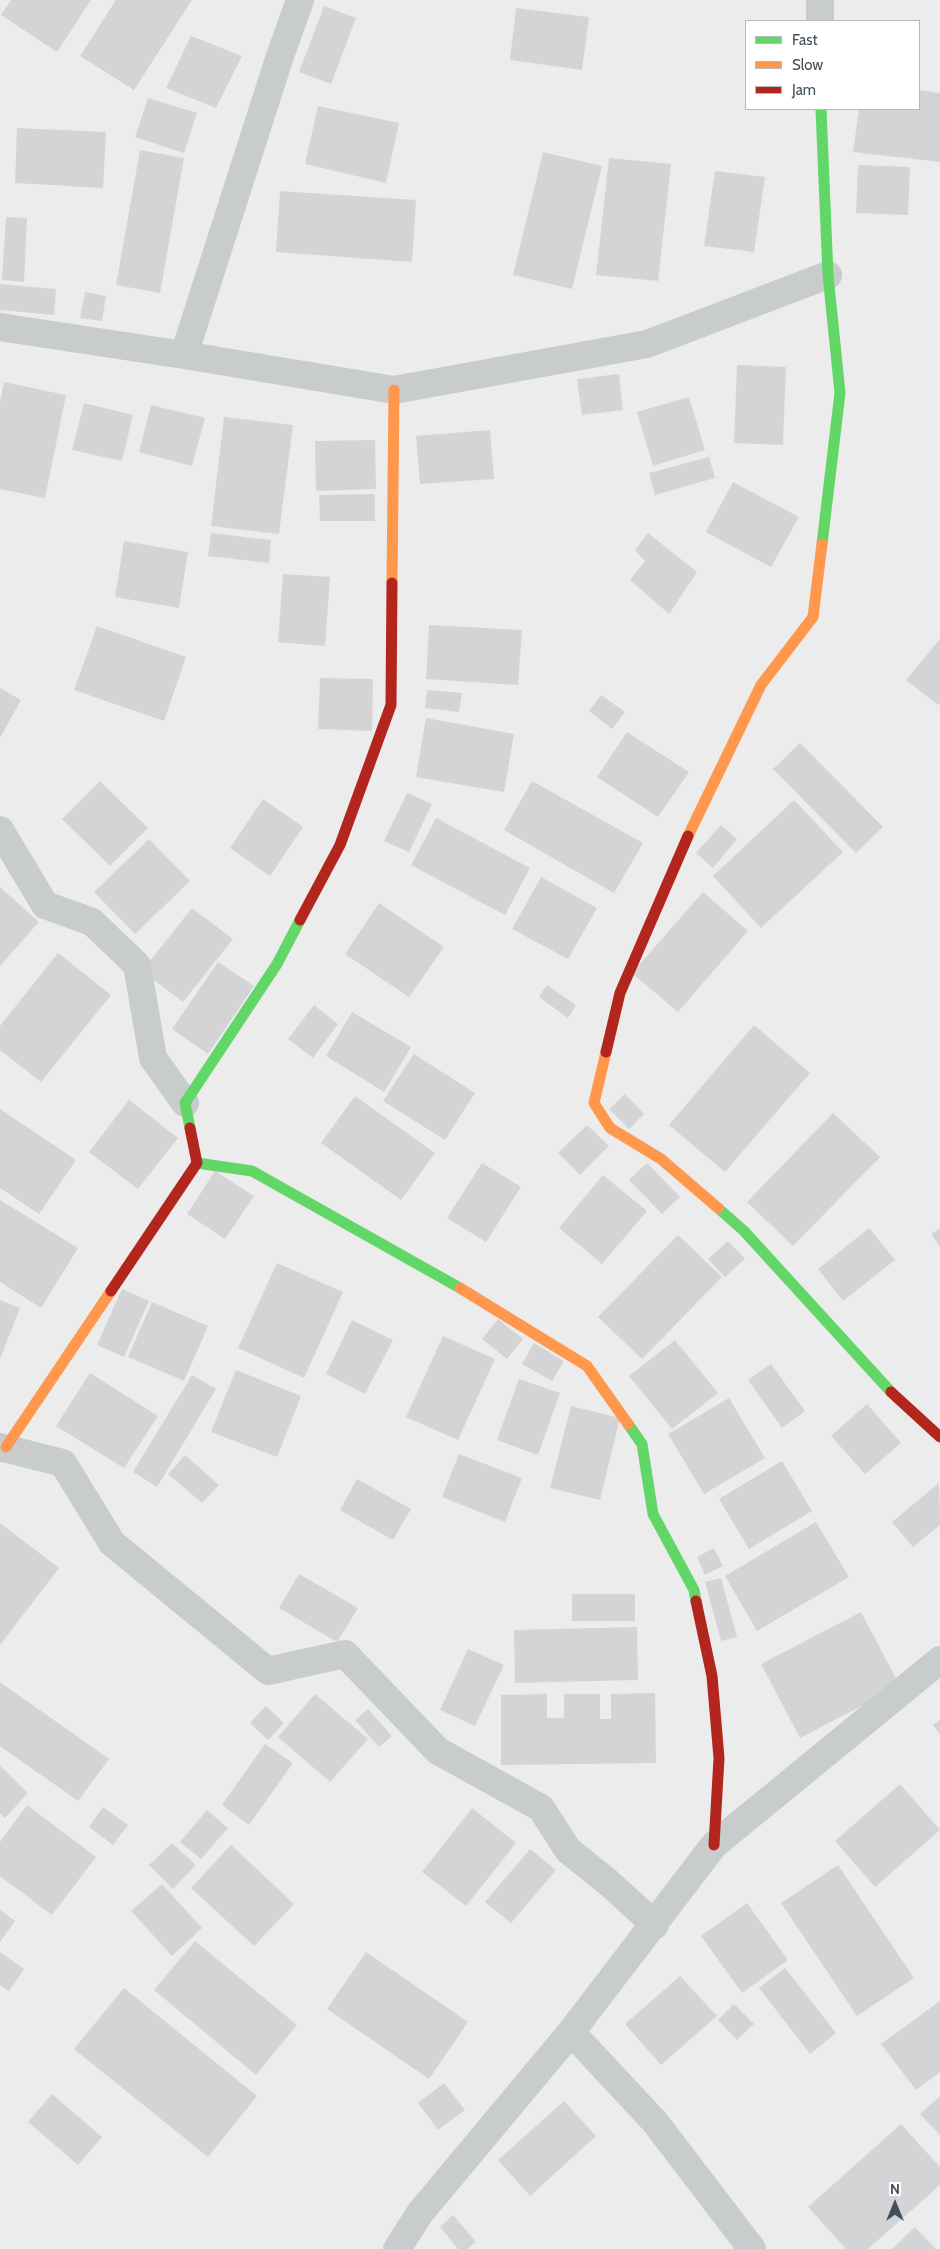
<!DOCTYPE html>
<style>
body{margin:0}
#map{position:relative;width:940px;height:2249px;overflow:hidden;background:#edecec;font-family:Cabin,sans-serif}
canvas{display:block}
.legend{position:absolute;left:745px;top:20px;width:175px;height:90px;box-sizing:border-box;background:#fff;border:1px solid #b4b9bd;margin:0;padding:6px 9px;list-style:none;font-size:15px;color:#43505a}
.legend li{display:flex;align-items:center;gap:10px;height:25px}
.legend b{width:25px;border:1px solid #b4b9bd}
.north{position:absolute;left:870px;top:2179px;width:50px;height:50px;-webkit-text-stroke:4px #fff;paint-order:stroke;rotate:0deg;font-size:14px;font-weight:700;line-height:20px;text-align:center;color:#43505a}
.north::after{content:'';display:block;margin:auto;width:18px;height:22px;background:#43505a;clip-path:polygon(50% 0,100% 100%,50% 72%,0 100%)}
</style>
<div id="map">
<canvas width="940" height="2249"></canvas>
<ul class="legend">
<li><b style="height:6px;background:#63d668"></b>Fast</li>
<li><b style="height:6px;background:#ff974d"></b>Slow</li>
<li><b style="height:6px;background:#b3261e"></b>Jam</li>
</ul>
<div class="north">N</div>
</div>
<script>
const g = document.querySelector('canvas').getContext('2d');
g.lineJoin = 'round';
function fillPath(path, color) {
  g.fillStyle = color;
  g.fill(path, 'evenodd');
}
function stroke(path, color, width, dash) {
  g.strokeStyle = color;
  g.lineWidth = width;
  g.lineCap = dash ? 'butt' : 'round';
  g.setLineDash(dash || []);
  g.stroke(path);
}
fillPath(new Path2D(`
 M11 0H91L57 52 1 15Z
 M116 0H192L134 90 80 56Z
 M324 6 356 18 331 84 299 72Z
 M516 8 589 17 582 70 510 60Z
 M191 36 242 56 216 108 166 88Z
 M919 90 940 93V162L853 152 859 109H919Z
 M148 98 197 113 184 153 135 137Z
 M318 106 399 123 386 183 305 164Z
 M17 128 106 132 103 188 15 183Z
 M140 150 184 158 160 293 116 285Z
 M543 152 602 166 572 289 513 275Z
 M609 158 671 164 658 281 596 275Z
 M858 165 910 167 908 215 856 213Z
 M715 171 765 177 754 252 704 246Z
 M280 191 416 200 412 262 276 252Z
 M6 217 27 218 24 282 2 280Z
 M0 284 56 289 54 315 0 310Z
 M85 292 106 296 102 321 80 318Z
 M737 365 786 367 783 445 734 443Z
 M619 374 623 410 582 415 577 379Z
 M4 382 66 395 45 498 0 489V402Z
 M689 397 705 450 653 466 637 412Z
 M84 403 133 415 122 461 72 450Z
 M151 405 205 418 192 466 139 452Z
 M224 417 293 425 279 534 211 526Z
 M490 430 494 479 420 484 416 436Z
 M375 440 376 489 316 491 315 441Z
 M709 457 715 478 655 495 649 473Z
 M733 482 799 517 771 567 706 532Z
 M375 494V521H320L319 495Z
 M211 533 271 540 269 563 208 556Z
 M648 533 697 572 669 614 630 580 645 561 635 550Z
 M124 541 188 552 179 608 115 597Z
 M283 574 330 577 325 646 278 642Z
 M429 625 522 630 518 685 426 679Z
 M97 626 186 657 164 721 74 690Z
 M940 639V702L938 705 906 680Z
 M320 678 373 679 372 731 318 729Z
 M0 688 21 700 0 738Z
 M427 690 462 693 459 712 425 708Z
 M601 695 625 712 612 729 589 711Z
 M426 718 514 734 504 792 416 777Z
 M627 732 689 772 658 817 597 777Z
 M800 743 883 827 856 853 773 769Z
 M100 781 148 828 110 866 62 819Z
 M532 781 643 843 614 893 504 830Z
 M407 793 432 804 409 852 384 841Z
 M263 799 303 827 270 876 230 848Z
 M794 800 843 852 761 928 713 876Z
 M436 818 530 868 505 915 411 865Z
 M721 825 737 839 713 868 696 853Z
 M149 839 190 881 135 934 94 892Z
 M541 877 597 908 568 959 512 929Z
 M0 887 39 922 0 966Z
 M703 892 748 931 678 1012 632 973Z
 M379 903 444 947 409 997 345 954Z
 M192 908 233 939 183 1002 142 971Z
 M58 953 111 995 41 1082 0 1050V1026Z
 M218 962 254 986 208 1054 172 1029Z
 M547 985 576 1005 568 1018 539 997Z
 M314 1005 338 1024 313 1058 288 1039Z
 M352 1012 411 1047 384 1092 326 1056Z
 M754 1025 810 1073 725 1172 669 1125Z
 M414 1054 475 1093 445 1140 383 1101Z
 M625 1094 644 1114 629 1129 609 1109Z
 M355 1096 435 1153 401 1200 321 1143Z
 M129 1100 178 1138 138 1189 89 1152Z
 M0 1109 76 1160 39 1214 0 1188Z
 M833 1113 880 1157 793 1246 747 1202Z
 M587 1125 609 1146 580 1175 558 1153Z
 M482 1163 521 1187 486 1242 447 1218Z
 M647 1163 680 1197 662 1214 629 1180Z
 M215 1171 254 1196 225 1239 187 1214Z
 M603 1175 647 1211 602 1264 559 1228Z
 M0 1200 78 1248 41 1308 0 1282Z
 M869 1228 895 1260 843 1301 818 1269Z
 M940 1228V1247L931 1234Z
 M678 1235 722 1277 642 1359 598 1317Z
 M728 1241 745 1259 725 1277 708 1259Z
 M277 1263 343 1292 304 1378 238 1348Z
 M122 1289 149 1301 124 1357 97 1345Z
 M0 1300 20 1308 0 1359Z
 M152 1302 208 1326 184 1381 128 1357Z
 M498 1319 523 1339 507 1359 482 1339Z
 M352 1320 393 1340 365 1394 326 1374Z
 M443 1336 495 1359 458 1440 406 1417Z
 M675 1340 718 1393 672 1429 629 1376Z
 M534 1343 564 1361 552 1381 522 1364Z
 M771 1364 805 1411 782 1428 748 1380Z
 M236 1370 301 1396 277 1457 211 1432Z
 M90 1373 158 1416 124 1468 56 1426Z
 M192 1375 216 1389 157 1487 133 1472Z
 M519 1379 560 1393 538 1455 497 1440Z
 M729 1398 765 1458 704 1494 668 1434Z
 M867 1404 901 1443 865 1474 831 1436Z
 M571 1406 620 1418 600 1500 550 1488Z
 M459 1454 522 1478 505 1522 442 1497Z
 M185 1455 219 1485 202 1503 168 1474Z
 M782 1461 812 1511 749 1549 719 1499Z
 M357 1479 411 1509 393 1540 340 1510Z
 M939 1483 940 1525 913 1547 892 1522Z
 M816 1522 849 1577 757 1631 725 1576Z
 M0 1523 59 1568 0 1645Z
 M714 1548 723 1566 705 1575 697 1557Z
 M299 1574 358 1608 337 1642 279 1608Z
 M721 1578 737 1637 721 1641 705 1582Z
 M572 1594H635V1621H572Z
 M861 1612 900 1686 800 1738 761 1664Z
 M637 1627 638 1680 515 1683 514 1630Z
 M468 1649 504 1665 475 1726 440 1710Z
 M0 1682 109 1759 78 1801 0 1746Z
 M655 1693 656 1763 501 1765V1695L547 1694V1718H564V1694H600V1719H611V1694Z
 M315 1694 368 1739 330 1782 278 1737Z
 M266 1706 284 1723 268 1740 250 1723Z
 M368 1709 392 1736 379 1747 355 1720Z
 M940 1720V1734L933 1725Z
 M265 1744 293 1763 249 1825 222 1805Z
 M0 1766 28 1793 5 1818 0 1813Z
 M900 1784 940 1830 875 1887 835 1841Z
 M27 1805 96 1857 52 1915 0 1876V1842Z
 M103 1807 128 1825 113 1845 89 1827Z
 M472 1808 516 1843 466 1906 422 1872Z
 M207 1810 228 1828 201 1859 180 1842Z
 M172 1843 196 1865 173 1889 149 1865Z
 M231 1845 294 1904 254 1946 191 1888Z
 M530 1849 556 1870 511 1923 485 1902Z
 M838 1865 914 1978 857 2016 781 1903Z
 M162 1884 202 1928 172 1956 131 1911Z
 M747 1903 788 1960 742 1993 701 1936Z
 M0 1910 15 1921 0 1942Z
 M195 1941 297 2025 256 2075 154 1990Z
 M0 1952 24 1969 9 1991 0 1985Z
 M366 1952 468 2022 429 2079 327 2009Z
 M785 1968 836 2033 810 2054 759 1988Z
 M680 1976 717 2016 661 2065 625 2024Z
 M124 1988 257 2096 208 2157 74 2049Z
 M940 2001V2072L916 2090 881 2044Z
 M734 2004 754 2024 737 2040 718 2020Z
 M444 2083 465 2110 438 2130 418 2103Z
 M52 2094 102 2137 78 2165 28 2122Z
 M940 2096V2135L920 2114Z
 M564 2101 596 2136 530 2196 498 2160Z
 M901 2124 940 2167V2185L868 2249H846L808 2207Z
 M453 2215 476 2242 467 2249H458L440 2227Z
 M915 2227 936 2249H892Z`), '#d4d4d7');
stroke(new Path2D(`
 M820 21V0
 M0 327 184 355 394 390 647 344 828 275
 M184 355 279 59 300 0
 M0 830 45 905 92 922 137 965 153 1058 185 1103
 M0 1447 63 1463 112 1543 268 1671 345 1654 438 1751 541 1808 568 1850 609 1883 655 1925
 M571 2032 655 2122 752 2249
 M397 2249 420 2213 571 2032 714 1845 940 1660`), '#c8cccd', 28);
stroke(new Path2D(`
 M821 109 828 275 840 393 822 544
 M190 1128 185 1103 277 964 300 920
 M197 1163 252 1171 460 1288
 M718 1208 744 1231 891 1392
 M628 1424 642 1444 653 1514 694 1590 696 1601`), '#63d668', 11);
stroke(new Path2D(`
 M392 583 394 390
 M688 836 761 685 813 617 822 544
 M606 1052 594 1103 610 1128 661 1159 718 1208
 M460 1288 587 1366 628 1424
 M6 1447 111 1291`), '#ff974d', 11);
stroke(new Path2D(`
 M300 920 340 845 391 705 392 583
 M606 1052 620 993 688 836
 M111 1291 197 1163 190 1128
 M891 1392 940 1437
 M696 1601 712 1676 719 1758 714 1845`), '#b3261e', 11);
</script>
